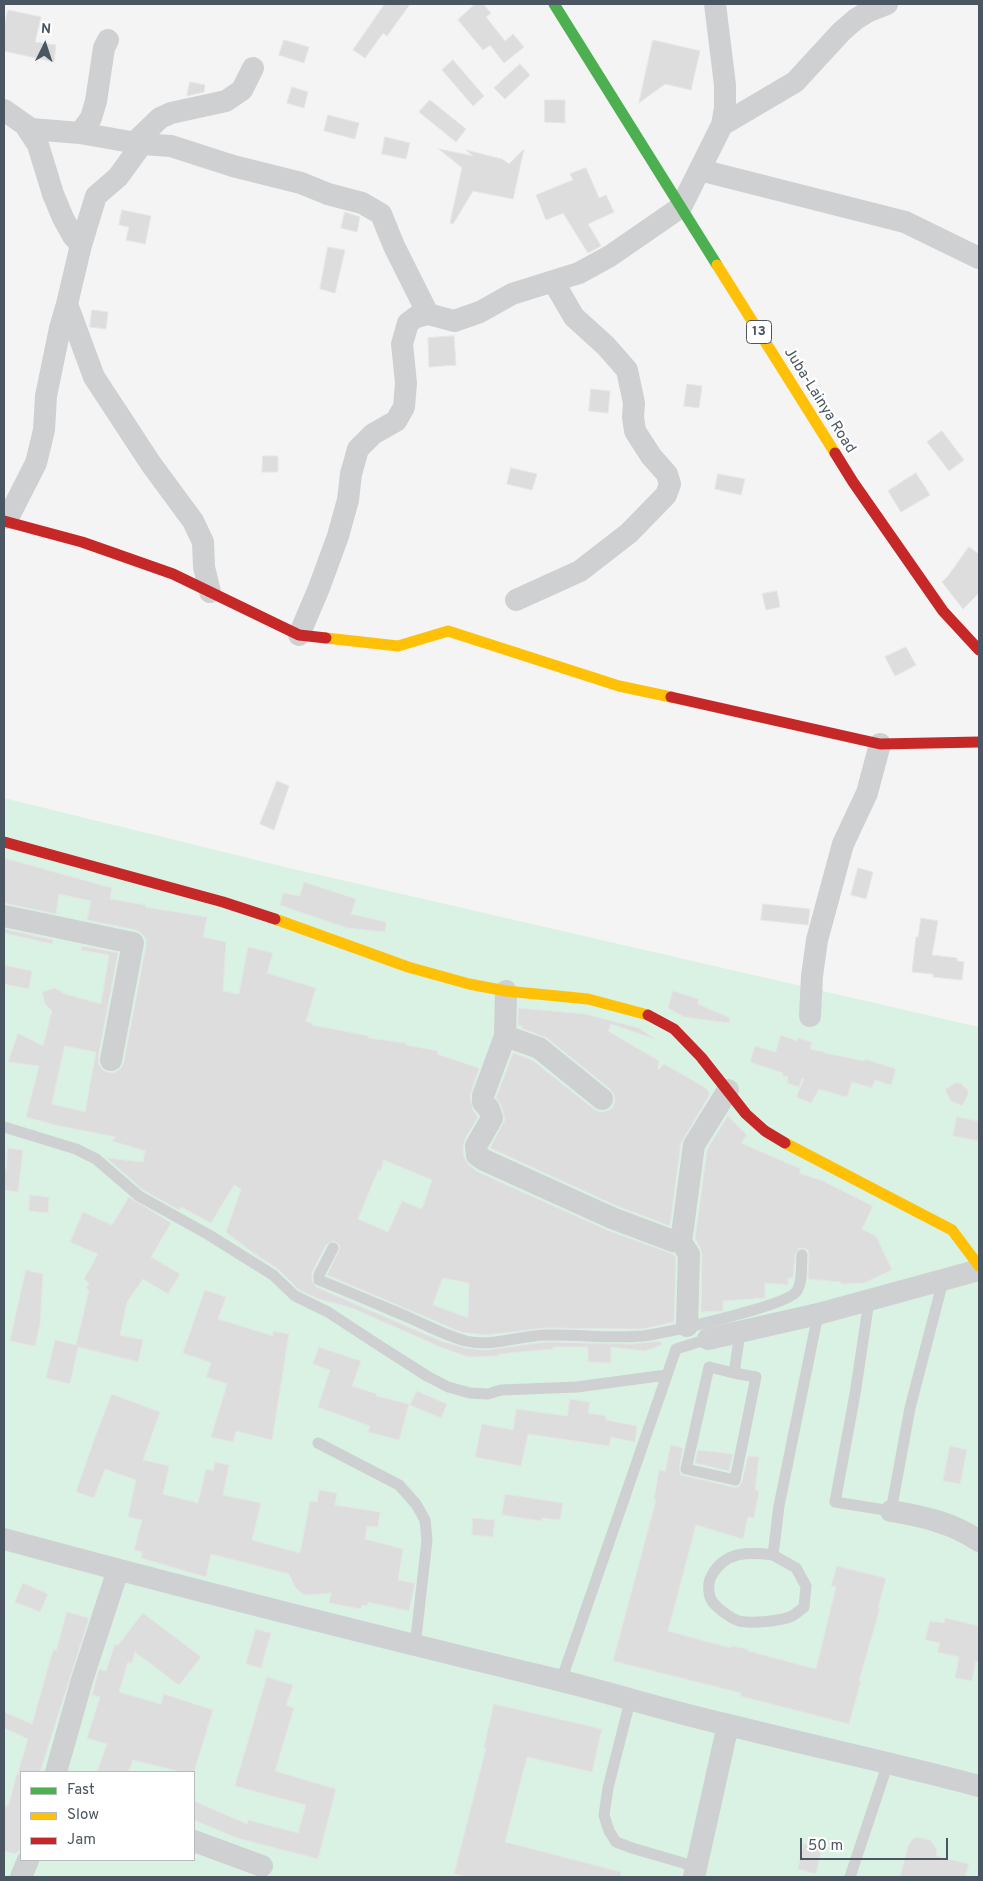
<!DOCTYPE html>
<style>
body{margin:0}
#map{position:relative;width:983px;height:1881px;overflow:hidden;background:#f4f4f4;font-family:Overpass,sans-serif}
canvas{display:block}
.frame{position:absolute;inset:0;border:5px solid #4a5661;pointer-events:none}
.legend{position:absolute;left:20px;top:1771px;width:175px;height:90px;box-sizing:border-box;background:#fff;border:1px solid #b7bbc0;margin:0;padding:6px 9px;list-style:none;font-size:15px;color:#4a5661}
.legend li{display:flex;align-items:center;gap:10px;height:25px}
.legend b{width:25px;border:1px solid #b7bbc0}
.north{position:absolute;left:20px;top:20px;width:50px;height:50px;-webkit-text-stroke:4px #fff;paint-order:stroke;rotate:4deg;font-size:14px;font-weight:700;line-height:20px;text-align:center;color:#4a5661}
.north::after{content:'';display:block;margin:auto;width:18px;height:22px;background:#4a5661;clip-path:polygon(50% 0,100% 100%,50% 72%,0 100%)}
.scale{position:absolute;left:800px;top:1838px;width:148px;height:22px;box-sizing:border-box;border:2px solid #4a5661;border-top:0;padding-left:6px;font-size:15px;line-height:18px;white-space:nowrap;color:#4a5661;-webkit-text-stroke:4px #fff;paint-order:stroke}
</style>
<div id="map">
<canvas width="983" height="1881"></canvas>
<div class="frame"></div>
<ul class="legend">
<li><b style="height:6px;background:#4caf50"></b>Fast</li>
<li><b style="height:6px;background:#ffc107"></b>Slow</li>
<li><b style="height:6px;background:#c62828"></b>Jam</li>
</ul>
<div class="north">N</div>
<div class="scale">50 m</div>
</div>
<script>
const g = document.querySelector('canvas').getContext('2d');
g.lineJoin = 'round';
function fillPath(path, color) {
  g.fillStyle = color;
  g.fill(path, 'evenodd');
}
function stroke(path, color, width, dash) {
  g.strokeStyle = color;
  g.lineWidth = width;
  g.lineCap = dash ? 'butt' : 'round';
  g.setLineDash(dash || []);
  g.stroke(path);
}
function write(font, color, halo, rows, align = 'center') {
  g.font = font + ' Overpass,sans-serif';
  g.lineWidth = 4.5;
  g.setLineDash([]);
  g.textBaseline = 'middle';
  g.strokeStyle = halo;
  g.fillStyle = color;
  for (const [text, x, y, turn = 0] of rows) {
    g.save();
    g.translate(x, y);
    g.rotate((+turn || 0) * Math.PI / 180);
    g.textAlign = isNaN(turn) ? turn : align;
    if (halo) g.strokeText(text, 0, 0);
    g.fillText(text, 0, 0);
    g.restore();
  }
}
fillPath(new Path2D(`
 M4 798 289 868 979 1027V1877H4ZM21 1772H194V1860H21Z`), '#d9f2e3');
const building = new Path2D(`
 M385 4H410L387 36 383 33 365 58 353 50Z
 M475 4H483L491 13 486 17 505 41 513 34 524 47 504 63 490 45 483 50 458 20Z
 M8 10 41 17 35 42 56 45 54 62 4 51V27Z
 M284 40 309 47 304 63 279 55Z
 M653 40 700 51 691 90 665 84 639 103Z
 M453 60 484 96 473 106 442 70Z
 M520 64 530 75 505 99 494 88Z
 M190 82 205 85 204 92 187 96Z
 M292 87 308 92 304 108 287 103Z
 M430 100 466 129 456 142 419 112Z
 M545 100H565V123L545 122Z
 M328 115 359 123 355 139 324 131Z
 M385 137 410 143 406 159 382 154Z
 M439 149 473 156 466 150 502 159 509 164 524 149 513 199 473 191 453 224 450 223 462 168Z
 M586 168 599 198 606 195 614 212 588 224 601 246 588 253 563 213 546 220 536 195 573 180 570 174Z
 M122 210 151 216 145 244 126 240 129 227 119 225Z
 M345 212 360 217 357 232 341 228Z
 M328 247 345 250 335 293 320 289Z
 M92 310 108 312 106 329 90 327Z
 M454 336 456 365 429 367 428 338Z
 M687 384 702 386 699 408 684 406Z
 M591 389 610 391 608 413 589 411Z
 M942 431 964 460 949 471 927 442Z
 M263 456H278V472H262Z
 M511 468 537 474 532 490 507 484Z
 M916 473 930 495 901 512 888 491Z
 M718 474 745 479 741 495 715 489Z
 M969 547 979 554V593L963 609 942 582 948 576Z
 M777 591 780 607 766 610 762 594Z
 M906 647 916 665 895 676 885 657Z
 M277 781 289 786 274 830 260 824Z
 M4 858 112 888 110 899 146 905 145 907 207 917 203 937 226 942 223 991 239 994 248 947 273 953 267 973 316 988 306 1021 312 1023V1025L369 1036 368 1038 406 1043V1045L438 1051 437 1054 479 1068 470 1096 473 1110 478 1117 465 1139 463 1147 464 1157 469 1165 478 1172 607 1230 673 1254 676 1258 674 1322 642 1329 545 1328 486 1335 461 1332 327 1275 340 1248 339 1244 333 1241 326 1245 312 1272V1281L316 1287 441 1341 465 1348 486 1350 545 1342 631 1344 660 1341 662 1345 645 1351 611 1347V1363L588 1362V1347H553V1349L499 1354V1356L469 1357 445 1349 352 1308 319 1299 299 1290 278 1269 252 1252 226 1232 241 1189 234 1185 211 1223 181 1207 179 1210 143 1190 107 1158 143 1162 145 1151 112 1141 116 1137 55 1125 26 1117 39 1066 8 1062 18 1033 43 1046 52 1011 45 1004 42 992 55 988 65 994 101 1004 109 955 81 950 82 946 118 953 98 1058 99 1065 103 1070 109 1073 116 1072 121 1068 124 1062 146 945V939L142 934 136 930 87 920 91 901 59 894 56 914 4 903ZM65 1046 96 1052 85 1112 52 1104ZM384 1160 432 1180 422 1209 402 1201 388 1232 358 1219 378 1170 380 1171ZM443 1278 469 1283 468 1318 433 1305Z
 M858 868 873 872 866 899 851 895Z
 M304 882 356 899 351 914 386 922 385 932 347 928 280 905 283 893 300 896Z
 M763 904 810 909 808 925 761 920Z
 M921 918 938 921 932 955 957 958V961L964 962 962 980 933 977V974L912 972 916 937H918Z
 M4 929 53 940 52 944 13 935 4 933Z
 M4 965 32 971 29 989 4 984Z
 M673 991 699 999 698 1004 730 1018 729 1023 684 1017 668 1008Z
 M519 1008 585 1014 639 1028 655 1039 611 1024 608 1031 659 1061 658 1070 664 1064 706 1088 710 1094 681 1143 670 1226 617 1206 490 1148 505 1120 501 1105 496 1098 513 1053 532 1060 594 1109 600 1112 607 1111 612 1108 615 1102 614 1095 610 1089 547 1038 521 1028 522 1026 518 1025Z
 M781 1035 797 1041 798 1038 812 1042 810 1049 824 1052V1053L864 1061 865 1059 896 1069 891 1085 875 1080 872 1088 852 1082 847 1097 819 1089 811 1103 796 1097 804 1079H802L799 1087 787 1083 788 1077 782 1076 783 1073 750 1062 755 1046 775 1052Z
 M955 1083H960L968 1090V1095L962 1106 951 1101 945 1090Z
 M728 1116 747 1135 741 1143 796 1167 801 1169 799 1173 823 1181 873 1206 862 1229 876 1236 892 1270 864 1283 841 1284V1282L808 1279 809 1252 806 1249 799 1248 795 1255 793 1278H788V1285L765 1283V1298L723 1301V1311L701 1312 702 1254 700 1247 695 1239 707 1150Z
 M957 1117 979 1121V1141L953 1136Z
 M8 1148 23 1150 18 1192 4 1190V1168L6 1169Z
 M30 1195 49 1197 48 1213 29 1211Z
 M129 1197 171 1223 151 1257 180 1274 168 1294 143 1279 127 1302 120 1335 143 1340 138 1362 78 1347 70 1384 46 1378 55 1340 76 1345 89 1290 86 1288 89 1283 84 1279 98 1254 70 1242 83 1212 112 1225Z
 M26 1270 43 1274 40 1324 35 1346 10 1341Z
 M205 1290 226 1297 218 1319 273 1336V1331L289 1334 272 1440 236 1431 233 1442 211 1437 227 1384 206 1377 211 1363 183 1353Z
 M319 1347 361 1361 352 1386 377 1394 376 1396 409 1404 399 1440 368 1432 370 1426 318 1407 330 1370 313 1364Z
 M417 1391 447 1404 441 1418 410 1405Z
 M112 1394 160 1412 143 1460 169 1466 163 1494 198 1503 206 1469 213 1471 215 1462 229 1465 223 1495 261 1503 252 1540 300 1553 310 1501 317 1502 319 1490 337 1493 335 1505 380 1512 378 1527 367 1526 365 1539 403 1549 398 1580 415 1583 409 1611 368 1602 367 1606 362 1605 361 1609 329 1603 331 1593 309 1595 303 1594 295 1587 289 1574 211 1554 206 1577 141 1558 142 1552 134 1550 142 1520 128 1517 136 1480 105 1469 94 1498 76 1492 95 1437Z
 M570 1399 590 1402 588 1413 606 1416V1420L637 1426 635 1442 611 1437 609 1446 528 1434 521 1466 475 1457 482 1424 513 1430 516 1409 567 1416Z
 M671 1445 683 1448 679 1468 681 1475 733 1487H738L742 1482 748 1456 759 1457 755 1490 759 1491 754 1518 748 1517 743 1539 696 1525 668 1631 731 1648V1646L748 1649V1651L816 1669 836 1587 831 1586 837 1566 886 1578 878 1608H880L859 1681H861L849 1724 740 1696 741 1693 613 1661 656 1500 654 1499 659 1470 665 1471Z
 M950 1446 967 1450 960 1484 943 1481Z
 M698 1450 733 1454 729 1471 695 1463Z
 M505 1494 563 1503 560 1520 542 1518 541 1521 502 1515Z
 M473 1518 495 1520 493 1537 472 1535Z
 M23 1583 48 1594 40 1612 15 1602Z
 M67 1612 89 1618 40 1772H18L28 1739 4 1728V1712L32 1724 53 1650H56Z
 M143 1613 201 1657 179 1685 135 1652 132 1663 128 1662 119 1692 161 1704 164 1694 213 1710 194 1772H181L133 1760 128 1772H97L107 1744 87 1738 100 1697 92 1695 95 1684 99 1669 106 1671 115 1644 118 1645Z
 M945 1618 979 1626V1662L976 1661 972 1681 955 1678 959 1657 937 1652 940 1643 925 1640 930 1621 944 1623Z
 M256 1629 271 1633 261 1668 246 1664Z
 M267 1677 293 1685 286 1705 294 1708 275 1771 336 1789 318 1859 237 1838 194 1820V1801L247 1824 248 1820 298 1833 306 1805 235 1786Z
 M494 1704 602 1729 592 1772 527 1757 505 1842 621 1872 620 1877H468L454 1874 486 1748H484Z
 M17 1774 21 1775V1849L16 1854 4 1851V1805L8 1806Z
 M918 1837 930 1840 936 1848 937 1856 969 1864 965 1877H900L908 1846 913 1839Z
 M804 1844 822 1848 816 1874 798 1869Z`);
fillPath(building, '#ddddde');
stroke(building, '#e5e6e7', 1);
stroke(new Path2D(`
 M4 1127 76 1149 96 1159 139 1196 209 1235 273 1275 295 1296 328 1312 383 1348 427 1376 448 1387 470 1393 488 1394 501 1390 577 1387 666 1375
 M333 1248 319 1275V1280C349 1292 379 1305 410 1318 428 1326 446 1336 466 1341 493 1347 518 1336 545 1335 578 1334 610 1339 643 1336 665 1333 786 1306 796 1292 803 1284 801 1265 802 1255
 M869 1301 855 1394 835 1502 891 1511 910 1408 943 1281
 M734 1373 709 1367 686 1469 735 1480 756 1377 734 1373 740 1333
 M318 1443 399 1485 416 1504 425 1520 427 1540 415 1646
 M773 1555C749 1552 725 1551 712 1575 708 1581 708 1589 710 1597 713 1606 730 1618 739 1621 750 1624 782 1621 792 1616 796 1614 800 1610 804 1607L806 1586 796 1568 773 1555 779 1506 818 1314
 M561 1681 676 1349 708 1339
 M630 1701 608 1788 604 1815 609 1831 616 1842 632 1848 697 1867
 M850 1877 888 1763`), '#ced0d2', 11);
stroke(new Path2D(`
 M4 110 31 129 80 133 142 144 171 146 233 166 301 183 328 194 362 203 381 214 394 246 428 314
 M25 125 38 145 53 194 63 218 73 236 81 245
 M722 125 795 82 842 31 856 19 869 11 887 4
 M80 133 91 118 96 101 104 48 108 40
 M134 143 160 118 171 113 226 101 242 90 253 68
 M142 144 118 177 96 196 81 245 67 304 94 377 151 464 193 521 203 542 204 567 210 592
 M700 170 905 222 979 258
 M8 518 36 463 44 430 46 396 60 328 67 304
 M516 600 580 571 629 533 666 495 670 484 667 474 651 456 635 431 633 417 634 403 627 370 606 346 574 317 553 281
 M299 635 319 588 338 536 348 500 351 474 358 449 373 434 396 421 404 407 406 383 402 344 408 323 416 317 428 314 454 321 480 312 512 294 579 273 610 256 681 207 722 125 725 108V85L715 4
 M4 916 133 943 111 1060
 M506 991 505 1036 483 1096V1102L489 1109 492 1118 476 1146 477 1155 484 1160 612 1218 673 1241 681 1242 694 1145 728 1090
 M810 1016 812 976 817 940 843 844 867 793 880 744
 M505 1036 539 1048 602 1099
 M681 1242 689 1254 687 1326
 M708 1339 818 1314 979 1270
 M891 1511C922 1516 953 1523 979 1541
 M4 1539C188 1589 372 1635 558 1680 615 1694 671 1712 729 1725 812 1746 896 1764 979 1786
 M56 1772 82 1680 118 1570
 M194 1841 262 1866
 M21 1877 28 1860
 M694 1877 728 1725`), '#ced0d2', 22);
stroke(new Path2D(`
 M554 4 717 265`), '#4caf50', 11);
stroke(new Path2D(`
 M717 265 835 453
 M326 638 398 646 448 631 619 686 671 697
 M275 919 408 967 469 984 506 991 588 999 648 1015
 M785 1143 952 1230 979 1266`), '#ffc107', 11);
stroke(new Path2D(`
 M835 453 853 482 943 611 979 650
 M4 521 82 542 173 574 299 635 326 638
 M671 697 880 744 979 742
 M4 842 223 902 275 919
 M648 1015 674 1029 701 1057 746 1114 765 1131 785 1143`), '#c62828', 11);
for (const [x, y, w] of [
 [759,332,25]
]) {
  const box = new Path2D();
  box.roundRect(x - w / 2, y - 11.5, w, 23, 4);
  g.fillStyle = '#fff';
  g.fill(box);
  stroke(box, '#4a5661', 1);
}
write('bold 14px', '#4a5661', null, [
 ["13",759,332]
]);
write('15px', '#4a5661', '#fff', [
 ["Juba-Lainya Road",819,401,58]
]);
</script>
